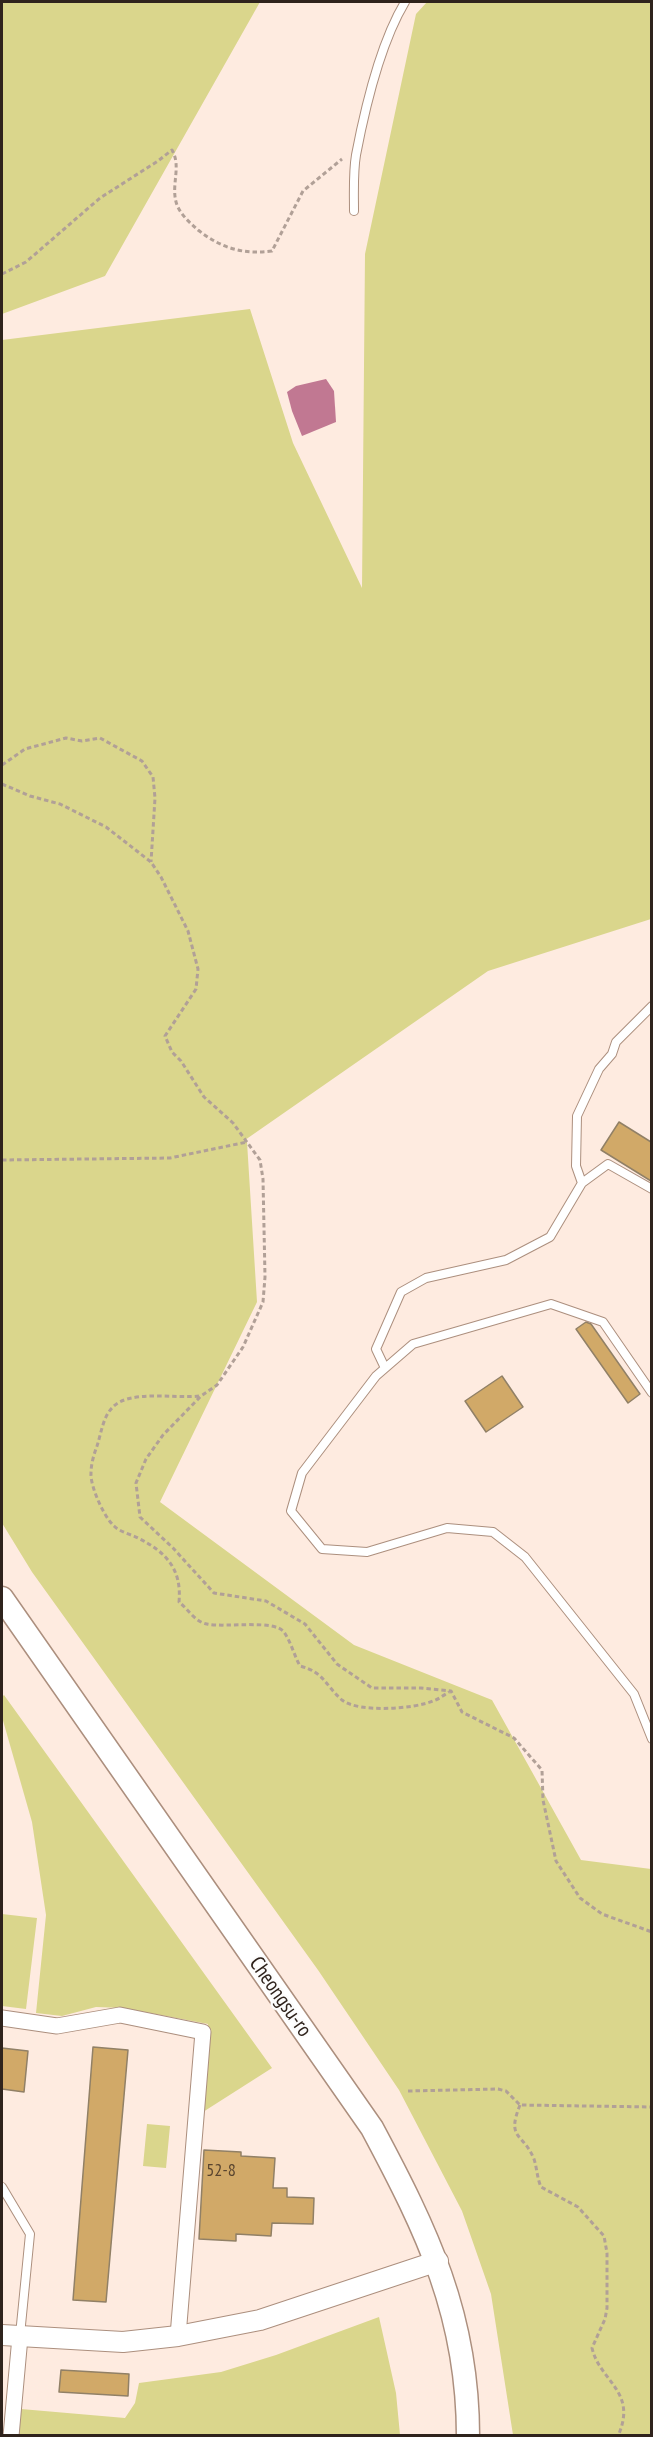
<!DOCTYPE html>
<style>
body{margin:0}
#map{position:relative;width:653px;height:2437px;overflow:hidden;background:#feebe0;font-family:"PT Sans Narrow",sans-serif}
canvas{display:block}
.frame{position:absolute;inset:0;border:3px solid #2f231c;pointer-events:none}
</style>
<div id="map">
<canvas width="653" height="2437"></canvas>
<div class="frame"></div>
</div>
<script>
const g = document.querySelector('canvas').getContext('2d');
g.lineJoin = 'round';
function fillPath(path, color) {
  g.fillStyle = color;
  g.fill(path, 'evenodd');
}
function stroke(path, color, width, dash) {
  g.strokeStyle = color;
  g.lineWidth = width;
  g.lineCap = dash ? 'butt' : 'round';
  g.setLineDash(dash || []);
  g.stroke(path);
}
function write(font, color, halo, rows, align = 'center') {
  g.font = font + ' "PT Sans Narrow",sans-serif';
  g.lineWidth = 4.5;
  g.setLineDash([]);
  g.textBaseline = 'middle';
  g.strokeStyle = halo;
  g.fillStyle = color;
  for (const [text, x, y, turn = 0] of rows) {
    g.save();
    g.translate(x, y);
    g.rotate((+turn || 0) * Math.PI / 180);
    g.textAlign = isNaN(turn) ? turn : align;
    if (halo) g.strokeText(text, 0, 0);
    g.fillText(text, 0, 0);
    g.restore();
  }
}
fillPath(new Path2D(`
 M2 2H260L105 276 2 314Z
 M427 2H651V919L488 971 245 1140 247 1142 257 1302 160 1502 354 1645 492 1700 581 1860 651 1869V2435H513L491 2294 462 2211 399 2090 318 1970 32 1572 2 1523V340L250 309 293 443 362 588 365 254 416 14Z
 M4 1695 272 2068 203 2112 208 2024 124 2008 96 2007 62 2016 36 2013 46 1915 32 1822 2 1717V1697Z
 M2 1914 37 1918 26 2009 2 2006Z
 M147 2124 170 2126 166 2168 143 2166Z
 M379 2317 396 2393 400 2435H19L21 2409 125 2418 135 2403 139 2383 221 2372 276 2355Z`), '#dad68c');
fillPath(new Path2D(`
 M326 379 334 391 336 422 302 436 292 411 287 392 296 386Z`), '#c17892');
const building = new Path2D(`
 M619 1122 651 1142V1181L601 1150Z
 M586 1322 591 1324 640 1394 628 1403 576 1329Z
 M502 1376 523 1407 486 1432 465 1401Z
 M93 2047 128 2050 106 2302 73 2300Z
 M2 2048 28 2051 24 2092 2 2089Z
 M204 2150 241 2152V2156L275 2158 273 2188H287V2197L314 2198 313 2224 272 2223 271 2236 236 2234V2241L199 2239Z
 M61 2370 129 2374 128 2396 59 2392Z`);
fillPath(building, '#d1a968');
stroke(building, '#918066', 1.5);
const service = new Path2D(`
 M354 211C354 193 353 173 356 155 365 108 381 42 405 2
 M582 1183 576 1166 577 1116 599 1069 612 1054 616 1042 652 1006
 M385 1368 376 1349 401 1292 426 1278 506 1260 550 1237 582 1183 608 1164 652 1189
 M652 1393 603 1322 551 1304 413 1344 376 1376 302 1473 291 1511 322 1549 367 1552 447 1528 493 1532 525 1557 634 1694 652 1739
 M2 2187 30 2234 20 2335`);
const minor = new Path2D(`
 M2 2018 57 2026 120 2015 203 2032 178 2336
 M11 2436 20 2337`);
const tertiary = new Path2D(`
 M2 2335 123 2342 178 2336 260 2320 438 2261`);
const secondary = new Path2D(`
 M2 1598 372 2128C427 2231 468 2315 468 2436`);
stroke(service, '#ac8f7e', 10);
stroke(minor, '#ac8f7e', 17);
stroke(tertiary, '#ac8f7e', 22);
stroke(secondary, '#ac8f7e', 25);
stroke(new Path2D(`
 M2 274 26 262 100 198 158 161 172 150C182 167 170 186 177 205 181 215 190 223 198 230 221 248 243 255 272 251L303 191 342 159
 M2 765 25 749 66 738 82 741 100 738 142 761 153 777 155 798 151 862
 M2 784 30 796 60 804 106 827 151 862 161 877 188 931 198 969 196 989 165 1036 172 1052 181 1061 204 1097 233 1123 260 1160 263 1179 265 1277 263 1302 243 1347 217 1385 201 1396 163 1435 146 1459 136 1483 140 1517 173 1548 214 1593 266 1601 305 1624 337 1664 372 1688H421L451 1691 462 1712 514 1738 542 1770 543 1800 556 1861 580 1898 602 1914 652 1932
 M2 1160 170 1158 247 1142
 M199 1396C176 1399 128 1389 112 1408 103 1417 101 1434 97 1446 94 1454 91 1464 91 1473 90 1486 104 1517 114 1526 120 1532 130 1534 138 1538 166 1552 182 1569 179 1602 188 1609 195 1622 207 1624 225 1628 274 1619 284 1632 291 1642 294 1655 300 1666 324 1672 325 1685 342 1700 358 1713 414 1709 433 1701 439 1699 444 1695 449 1692
 M408 2091 498 2089 506 2091 520 2105 652 2107
 M520 2105C506 2140 523 2132 534 2159 537 2168 537 2178 541 2187L578 2207 604 2236 607 2253V2308L605 2319 592 2348C600 2382 638 2391 618 2436`), '#b1a097', 3, [4.5, 3]);
stroke(service, '#fff', 8);
stroke(minor, '#fff', 15);
stroke(tertiary, '#fff', 20);
stroke(secondary, '#fff', 22);
write('18px', '#58442f', null, [
 ["52-8",221,2171]
]);
write('21px', '#2f231c', '#fcfcfc', [
 ["Cheongsu-ro",280,1997,55]
]);
</script>
